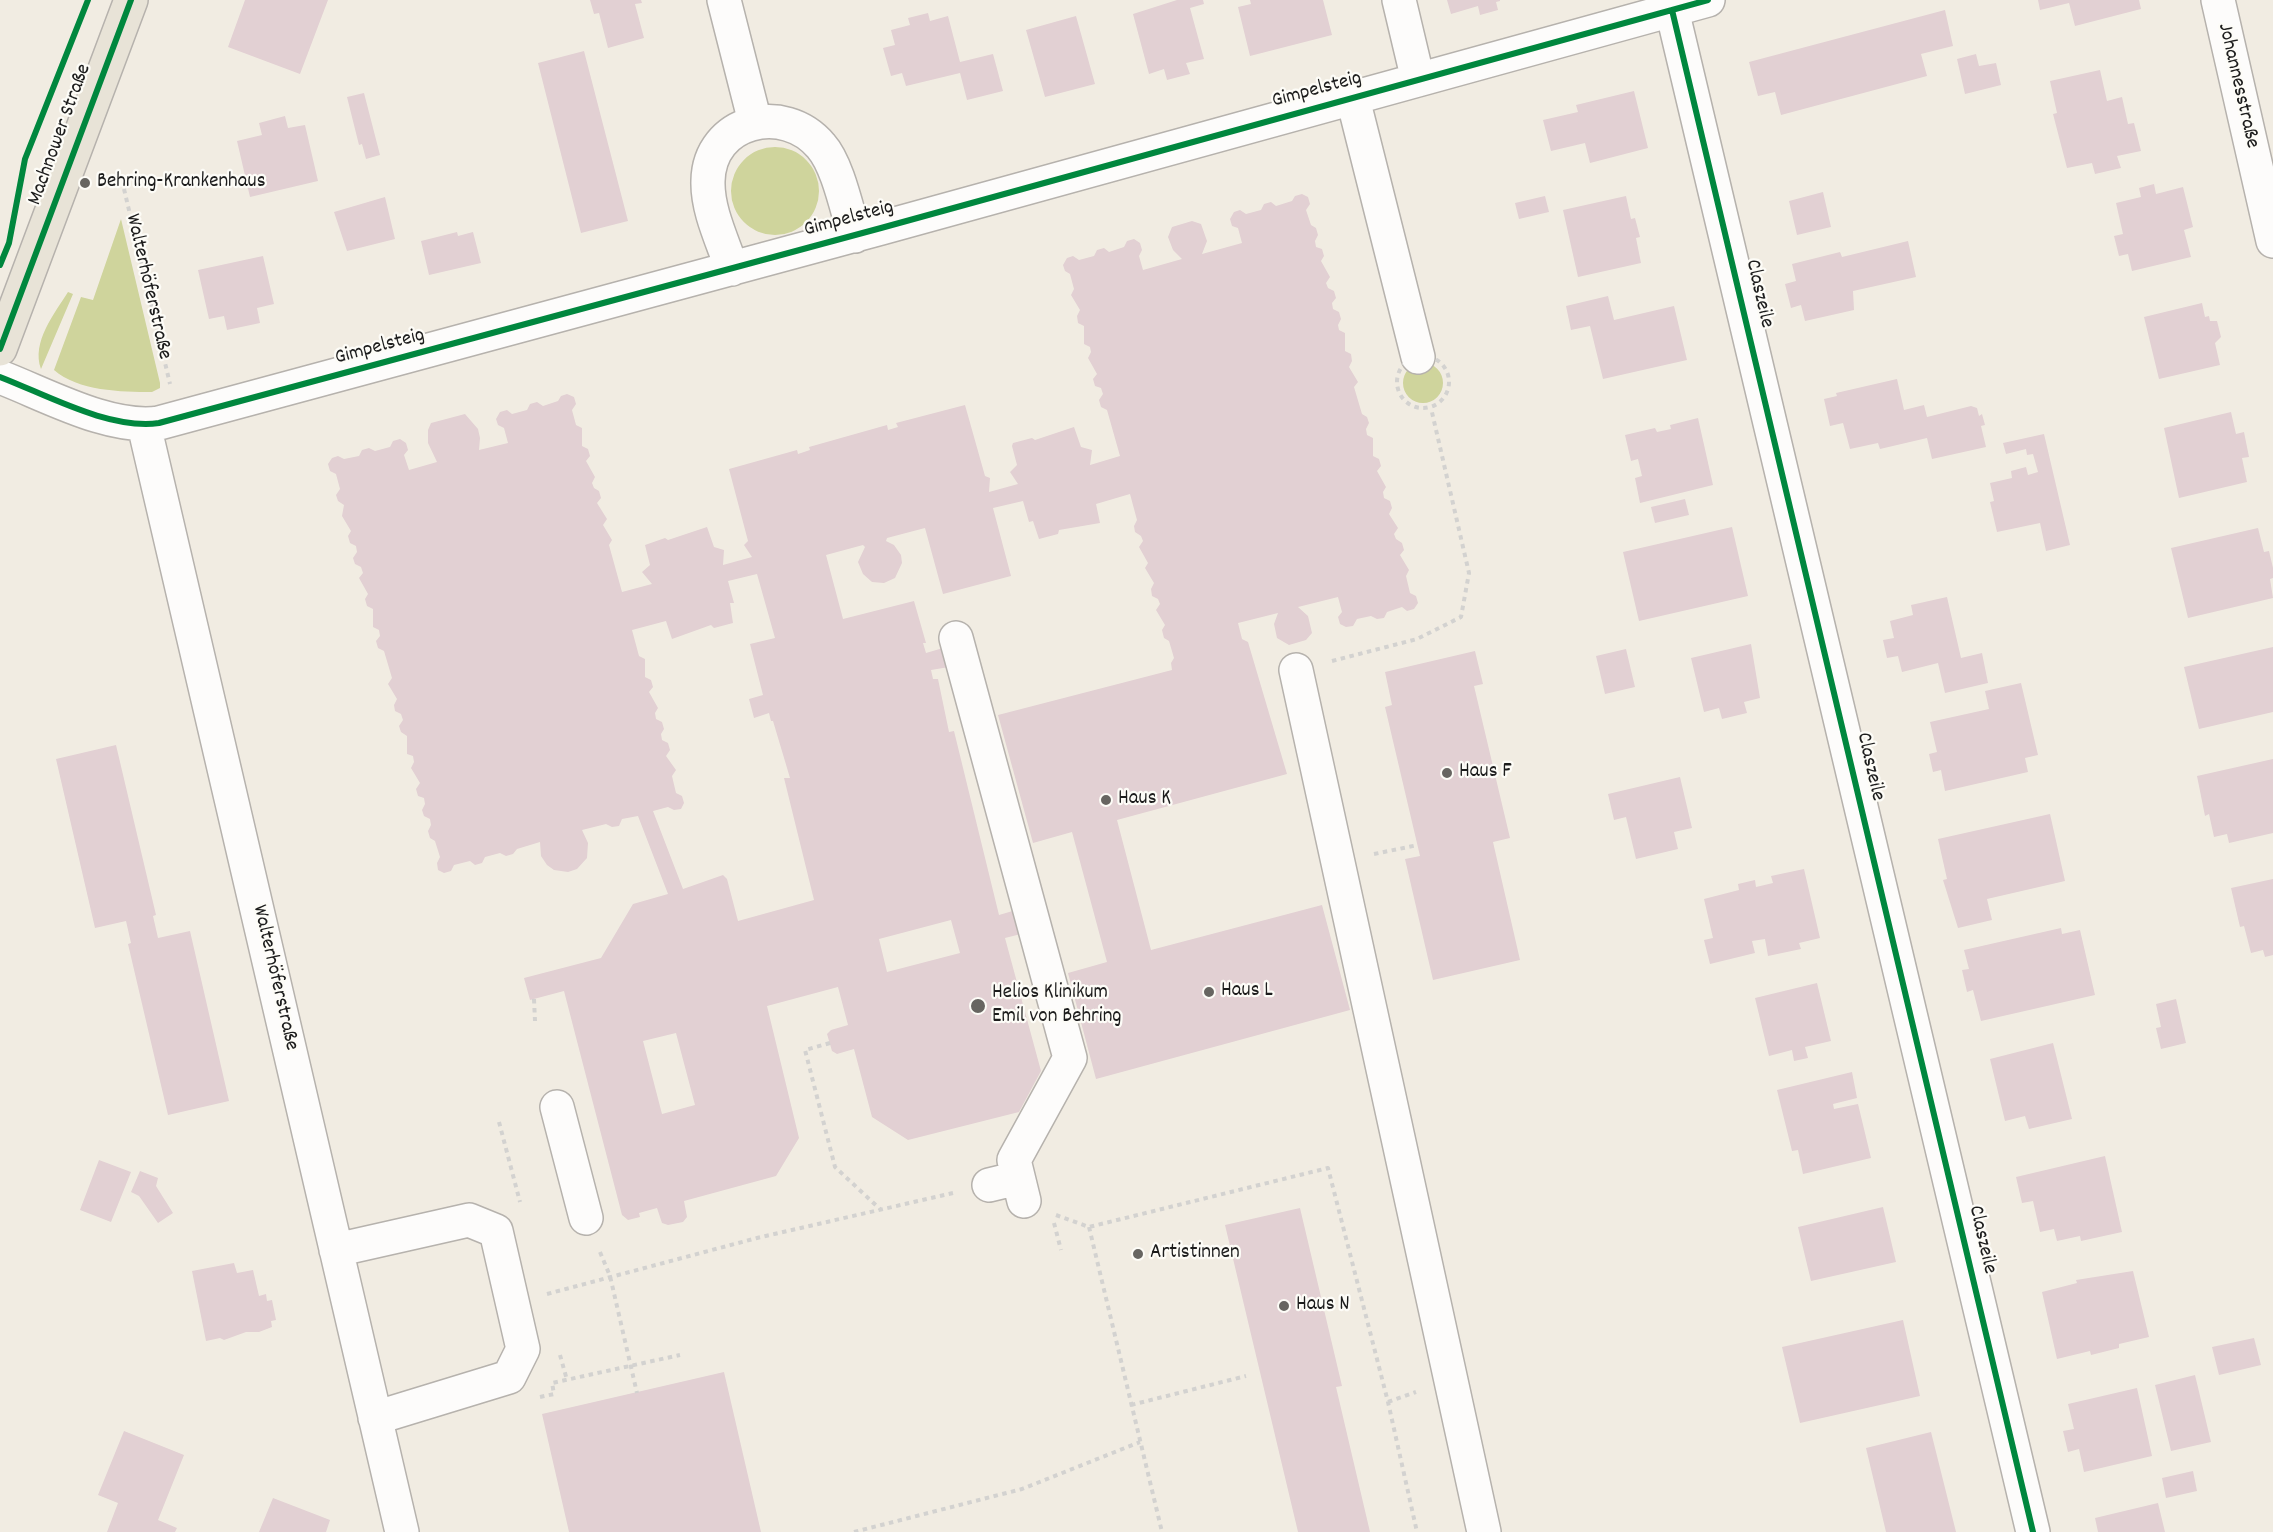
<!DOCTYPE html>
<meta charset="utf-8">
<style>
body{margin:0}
canvas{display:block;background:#f1ece2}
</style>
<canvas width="2273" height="1532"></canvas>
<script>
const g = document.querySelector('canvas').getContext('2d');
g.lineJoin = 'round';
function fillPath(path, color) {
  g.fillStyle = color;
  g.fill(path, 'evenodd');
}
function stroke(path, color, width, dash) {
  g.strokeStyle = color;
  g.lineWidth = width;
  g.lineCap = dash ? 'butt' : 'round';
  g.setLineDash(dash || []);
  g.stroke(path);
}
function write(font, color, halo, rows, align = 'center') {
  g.font = font + ' Dekko,sans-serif';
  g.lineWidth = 4.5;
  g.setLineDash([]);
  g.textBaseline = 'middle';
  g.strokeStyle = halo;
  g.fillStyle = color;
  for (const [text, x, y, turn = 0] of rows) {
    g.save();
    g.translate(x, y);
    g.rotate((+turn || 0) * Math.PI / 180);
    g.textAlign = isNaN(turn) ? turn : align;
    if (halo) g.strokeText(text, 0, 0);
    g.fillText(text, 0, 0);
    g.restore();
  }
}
fillPath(new Path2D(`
 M731 191a44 44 0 1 1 88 0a44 44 0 1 1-88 0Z
 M121 219 160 383V388L152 392C121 392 78 391 54 370L81 297 93 300Z
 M68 292 73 294 41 369C31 342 55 313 68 292Z
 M1403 383a20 20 0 1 1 40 0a20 20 0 1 1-40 0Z`), '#cfd49c');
fillPath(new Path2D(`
 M245 0H328L300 74 228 47Z
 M590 0H641L642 3 635 4 644 38 608 48 599 13 594 14Z
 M1177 0H1203L1204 4 1190 8 1204 59 1186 63 1190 74 1167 80 1164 69 1149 74 1133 14Z
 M1250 0H1323L1332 35 1250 56 1238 7 1251 4Z
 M1447 0H1500V1L1496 2 1498 10 1480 15 1478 6 1451 14Z
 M2038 0H2139L2141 9 2075 26 2069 3 2040 10Z
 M1945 10 1953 46 1921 54 1927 76 1781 115 1775 92 1758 96 1749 62Z
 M928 13 930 21 948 16 960 62 993 54 1003 91 967 100 960 73 906 86 902 73 891 76 883 48 895 45 891 30 910 25 908 18Z
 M1076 16 1095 84 1045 97 1026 30Z
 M584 51 628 221 581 233 538 63Z
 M1976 54 1979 66 1996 63 2001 85 1965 94 1957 59Z
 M2100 70 2107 101 2122 97 2128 124 2134 123 2141 151 2117 156 2121 168 2095 174 2092 163 2067 168 2053 114 2057 113 2050 81Z
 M1634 91 1648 148 1590 163 1585 143 1551 151 1543 120 1578 112 1576 105Z
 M364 93 380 155 366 159 362 144 359 145 347 97Z
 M285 116 288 128 305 125 318 181 250 197 237 141 262 135 259 123Z
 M2154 184 2156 194 2183 187 2193 227 2184 230 2191 257 2132 271 2128 254 2119 256 2114 236 2123 234 2116 203 2141 197 2139 188Z
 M1823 192 1831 227 1797 235 1789 201Z
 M1302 194 1308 197 1310 204 1306 210 1311 225 1316 228 1318 235 1315 241 1316 247 1322 249 1324 256 1321 261 1330 277 1326 283 1328 288 1334 291 1336 298 1332 303 1333 309 1339 312 1341 319 1338 325 1339 330 1345 333V351L1351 354 1352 361 1349 367 1358 382 1354 387 1362 414 1367 417 1369 423 1366 429 1367 435 1373 438V456L1379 459 1381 466 1377 471 1386 487 1383 492 1384 498 1390 501 1392 508 1389 514 1398 528 1394 534 1396 539 1402 543 1404 550 1400 555 1409 570 1406 576 1410 593 1416 596 1418 603 1414 609 1407 611 1402 607 1387 612 1384 618 1377 619 1371 616 1357 619 1353 626 1346 627 1340 624 1338 617 1342 612 1338 597 1298 607 1308 616 1312 633 1306 640 1289 645 1277 638 1274 624 1278 613 1238 623 1242 639 1248 642 1287 774 1117 820 1151 950 1322 905 1350 1010 1096 1079 1068 973 1107 962 1072 832 1033 843 998 715 1172 670 1171 663 1174 658 1169 641 1164 638 1162 630 1165 625 1156 610 1160 604 1158 599 1152 596 1151 589 1154 583 1145 568 1148 563 1139 547 1143 541 1141 536 1135 532 1134 526 1137 520 1130 494 1096 504 1100 523 1059 530 1058 534 1039 539 1033 521 1029 522 1023 501 993 508 1011 576 943 594 925 528 887 538 886 541 894 545 901 555 902 563 895 578 884 583 872 582 863 574 858 562 865 547 863 545 826 555 843 619 914 601 926 643H923L926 653 943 648 949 667 931 670 933 679H938L949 732 954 731 999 915 1016 910 1021 934 1005 938 1041 1071 1019 1112 908 1140 872 1117 854 1049 837 1054 832 1051 827 1034 831 1030 848 1025 838 987 767 1006 799 1138 776 1176 684 1201 687 1217 683 1222 668 1225 662 1223 657 1208 639 1213 640 1217 628 1220 622 1215 564 991 530 1000 524 978 601 958 633 904 668 894 638 816 622 819 619 826 612 827 606 824 582 830 588 843 587 858 577 869 568 872 554 870 547 865 541 856 540 842 517 849 513 854 506 856 500 853 485 857 482 863 475 865 470 861 454 865 451 871 444 873 438 870 437 863 440 857 435 841 430 838 428 831 431 825 430 819 424 816 422 810 425 804 424 798 418 796 416 789 420 783 411 768 414 762 413 756 407 754V736L401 732 399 726 403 720 401 714 395 711 394 705 397 699 388 684 392 678 384 651 378 648 376 641 380 636 379 630 373 627V609L367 606 365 599 368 594 359 578 363 573 361 567 355 564 353 558 357 552 356 546 350 543 348 536 351 531 342 516 344 505 338 501 336 495 340 489 336 474 330 471 328 464 332 458 338 456 344 459 359 456 362 450 369 448 375 451 390 447 393 441 400 439 406 443 408 450 404 455 409 470 437 462 428 443V430L431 423 465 414 478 429 480 438 479 450 508 443 504 428 498 425 496 419 500 412 507 410 512 414 527 410 530 404 537 402 543 406 558 401 561 396 567 394 574 397 576 404 572 410 576 425 582 428V446L588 449 590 456 586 461 595 477 592 483 594 488 599 491 601 498 597 503 607 519 603 525 612 540 609 545 622 592 652 584 642 572 650 565 645 545 665 538 668 540 707 527 714 547 724 550 723 565 752 557 744 545 748 541 729 469 797 450 798 454 810 450 809 447 887 425 888 430 898 427 896 423 965 405 985 476 990 478 989 492 1018 484 1010 472 1017 465 1012 446 1013 443 1032 438 1035 440 1074 427 1081 447 1092 450 1090 465 1120 456 1107 410 1101 407 1099 400 1103 394 1101 388 1095 386 1093 379 1097 374 1088 358 1091 352 1090 347 1084 344V326L1078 323 1077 316 1080 310 1071 295 1074 289 1070 274 1065 271 1063 265 1067 258 1073 256 1079 260 1094 256 1097 250 1104 248 1109 252 1124 247 1127 241 1134 239 1140 243 1142 250 1139 256 1143 270 1182 259 1173 250 1168 237 1172 227 1192 221 1201 224 1207 241 1202 254 1242 243 1238 228 1232 226 1230 219 1234 212 1240 210 1246 214 1261 210 1264 204 1271 202 1276 206 1292 201 1295 196ZM757 574 775 638 750 644 763 695 749 699 754 718 769 713 771 721H773L790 778H784L814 900 738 921 727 879 723 875 683 889 653 811 668 807 674 810 681 809 684 803 682 796 676 793 672 776 676 770 666 756 670 750 668 743 662 740 661 734 664 729 662 722 656 719 655 713 658 708 649 692 653 687 651 680 645 677V659L639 656 632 630 666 621 672 639 711 625 714 628 733 623 730 603H734L728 581ZM951 920 960 953 887 972 879 939ZM676 1033 695 1105 662 1114 643 1041Z
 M1545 196 1549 212 1519 219 1515 203Z
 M1626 196 1631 219 1635 218 1640 237 1636 238 1641 263 1578 277 1563 210Z
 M385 197 395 239 347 251 334 212Z
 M457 232 458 236 473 232 481 263 429 275 421 241Z
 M1908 241 1916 277 1853 291 1854 310 1805 321 1801 305 1791 308 1785 284 1796 281 1792 264 1840 252 1842 257Z
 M263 256 274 304 257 308 260 323 227 330 224 316 209 319 198 270Z
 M1608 296 1614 320 1674 306 1687 360 1603 379 1590 326 1571 330 1566 306Z
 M2202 303 2205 317 2209 316 2210 321H2217L2221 337 2215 343 2220 365 2159 379 2144 317Z
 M1897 379 1904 410 1924 405 1927 417 1971 406 1977 408 1979 416 1982 414 1985 425 1981 426 1986 447 1932 459 1927 438 1880 449 1878 443 1850 449 1843 423 1830 426 1824 399 1837 396 1836 393Z
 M2231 412 2236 434 2244 432 2249 457 2242 458 2247 482 2179 498 2164 428Z
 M1698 418 1713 485 1640 503 1635 478 1642 476 1638 459 1631 461 1625 435 1655 428 1657 432 1671 429 1670 425Z
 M2044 434 2070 545 2046 551 2040 523 1997 532 1990 502 1994 501 1990 483 2012 478 2011 471 2026 467 2028 475 2038 472 2033 454 2027 455 2026 449 2006 454 2003 443Z
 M1685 499 1689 515 1655 523 1651 507Z
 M1732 527 1748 596 1639 621 1623 552Z
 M2258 528 2264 552 2269 551 2273 568V578L2270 579 2273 598 2188 618 2171 548Z
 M1947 597 1961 658 1982 653 1988 683 1945 693 1938 663 1902 672 1898 656 1887 658 1883 640 1894 638 1890 621 1913 615 1911 605Z
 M1751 644 1760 698 1744 702 1747 713 1722 719 1719 708 1704 712 1691 658Z
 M2273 647V712L2199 729 2184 667Z
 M1626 649 1635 687 1605 694 1596 656Z
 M1475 651 1483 684 1474 686 1510 838 1493 842 1520 960 1433 980 1405 859 1420 856 1385 707 1392 705 1385 672Z
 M2021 683 2038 755 2025 758 2028 772 1945 791 1941 770 1933 772 1929 754 1937 752 1930 722 1989 709 1985 691Z
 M116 745 156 915 153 916 158 938 190 931 229 1101 168 1115 128 944 131 943 126 921 95 928 56 759Z
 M2273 759V833L2229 843 2227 834 2214 837 2209 814 2205 816 2197 776Z
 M1680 777 1692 828 1674 832 1678 849 1636 859 1626 817 1614 820 1608 794Z
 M2050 814 2065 881 1987 899 1992 920 1958 928 1943 880 1947 879 1938 839Z
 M1804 869 1820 938 1799 943 1801 949 1768 956 1765 939 1752 941 1755 953 1710 964 1704 940 1713 938 1704 899 1739 890 1738 884 1755 880 1756 887 1773 883 1771 876Z
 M2273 879V955L2265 957 2263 950 2251 953 2244 926 2240 927 2231 888Z
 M2061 928 2062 934 2080 930 2095 995 1981 1021 1973 990 1967 992 1962 970 1969 969 1964 950Z
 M1817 983 1831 1041 1805 1047 1808 1058 1794 1061 1792 1050 1769 1056 1755 998Z
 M2176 999 2186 1043 2161 1049 2156 1028 2161 1027 2156 1004Z
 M2053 1043 2072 1119 2029 1129 2025 1116 2005 1121 1990 1059Z
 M1852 1072 1857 1098 1833 1104 1834 1109 1858 1104 1871 1158 1803 1174 1798 1150 1792 1151 1777 1090Z
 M2105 1156 2122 1232 2081 1241 2080 1236 2057 1241 2054 1229 2040 1232 2033 1201 2022 1203 2016 1177Z
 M99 1160 131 1172 111 1222 80 1210Z
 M140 1171 158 1178 156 1186 173 1213 158 1223 139 1196 131 1192Z
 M1883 1207 1896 1262 1811 1281 1798 1227Z
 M1300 1208 1342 1386 1336 1387 1370 1532H1298L1225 1225Z
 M234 1263 237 1273 253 1270 259 1296 266 1294 267 1301 272 1300 276 1320 271 1321 272 1327 259 1332H246L224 1340 220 1338 206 1341 192 1271Z
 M2133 1271 2149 1337 2119 1344V1348L2091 1355 2090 1351 2057 1359 2042 1292 2077 1283 2076 1280Z
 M1903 1320 1920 1396 1800 1423 1782 1347Z
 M2254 1338 2261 1365 2219 1375 2212 1347Z
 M724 1372 761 1532H569L542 1414Z
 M2195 1375 2211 1442 2171 1451 2155 1385Z
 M2137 1388 2152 1456 2084 1472 2079 1449 2068 1452 2063 1431 2074 1429 2068 1404Z
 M124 1431 184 1455 158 1520 177 1528 175 1532H107L118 1503 98 1495Z
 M1931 1432 1956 1532H1886L1866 1448Z
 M2193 1471 2197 1491 2166 1498 2162 1478Z
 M273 1498 330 1520 326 1532H259Z
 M2158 1503 2165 1532H2098L2095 1518Z`), '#e2d0d3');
const minor = new Path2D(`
 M724 0 755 122
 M1399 0 1418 80
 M2218 0 2273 241
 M1672 10 2033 1532
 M1353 99 1418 357
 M732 269C723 242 707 210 708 181 709 120 784 102 821 146 838 165 847 211 855 236
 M0 377C47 395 109 430 159 423L881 228 1708 0
 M144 425 402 1532
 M956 638 1070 1058 1014 1160 1024 1201
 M1296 670 1484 1532
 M557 1107 586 1218
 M989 1185 1018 1178
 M336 1250 469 1220 496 1231 523 1349 509 1377 375 1418`);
const major = new Path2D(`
 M0 349 131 0`);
stroke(minor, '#b6b2ad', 36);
stroke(major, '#b6b2ad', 36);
stroke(new Path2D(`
 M124 189 170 384
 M1397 382a26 26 0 1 1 52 0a26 26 0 1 1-52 0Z
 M1332 661 1417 639 1461 617 1469 573 1431 408
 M1374 854 1418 845
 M534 999 535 1021
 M830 1043 805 1050 835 1167 881 1210
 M499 1122 520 1202
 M1056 1215 1089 1227 1328 1168 1388 1402 1417 1532
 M1054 1223 1061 1250
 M1089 1227 1162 1532
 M600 1252 610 1276 637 1393
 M547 1294 757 1238 953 1193
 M560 1355 567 1380
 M540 1397 554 1394 552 1383 680 1355
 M1388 1402 1416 1392
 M1131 1405 1246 1376
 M854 1532 1022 1489 1140 1442`), '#d3d2d0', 4, [4.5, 4.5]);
stroke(minor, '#fdfcfb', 33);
stroke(major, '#e8e3d7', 33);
stroke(new Path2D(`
 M1672 10 2033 1532
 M0 265 9 243 25 159 88 0
 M0 349 131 0
 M0 377C47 395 109 430 159 423L881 228 1708 0`), '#00873e', 6);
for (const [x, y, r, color] of [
 [85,183,6,"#676561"],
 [1447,773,6,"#676561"],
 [1106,800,6,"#676561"],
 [1209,992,6,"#676561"],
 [978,1006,8,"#676561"],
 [1138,1254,6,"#676561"],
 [1284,1306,6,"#676561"]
]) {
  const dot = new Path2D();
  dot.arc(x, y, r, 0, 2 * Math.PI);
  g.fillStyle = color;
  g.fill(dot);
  stroke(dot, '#fdfcf7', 2);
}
write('21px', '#1c1c1c', '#fdfcf7', [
 ["Johannesstraße",2237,86,77],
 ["Gimpelsteig",1317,91,-15],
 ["Machnower Straße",61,135,-70],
 ["Gimpelsteig",849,220,-15],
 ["Walterhöferstraße",147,287,77],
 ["Claszeile",1758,294,77],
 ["Gimpelsteig",380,348,-15],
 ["Claszeile",1869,767,77],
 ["Walterhöferstraße",274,978,77],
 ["Claszeile",1981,1240,77]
]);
write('21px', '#1c1c1c', '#fdfcf7', [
 ["Behring-Krankenhaus",97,183],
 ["Haus F",1459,773],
 ["Haus K",1118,800],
 ["Haus L",1221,992],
 ["Helios Klinikum",992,994],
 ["Emil von Behring",992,1018],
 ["Artistinnen",1150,1254],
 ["Haus N",1296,1306]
], 'left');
</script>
